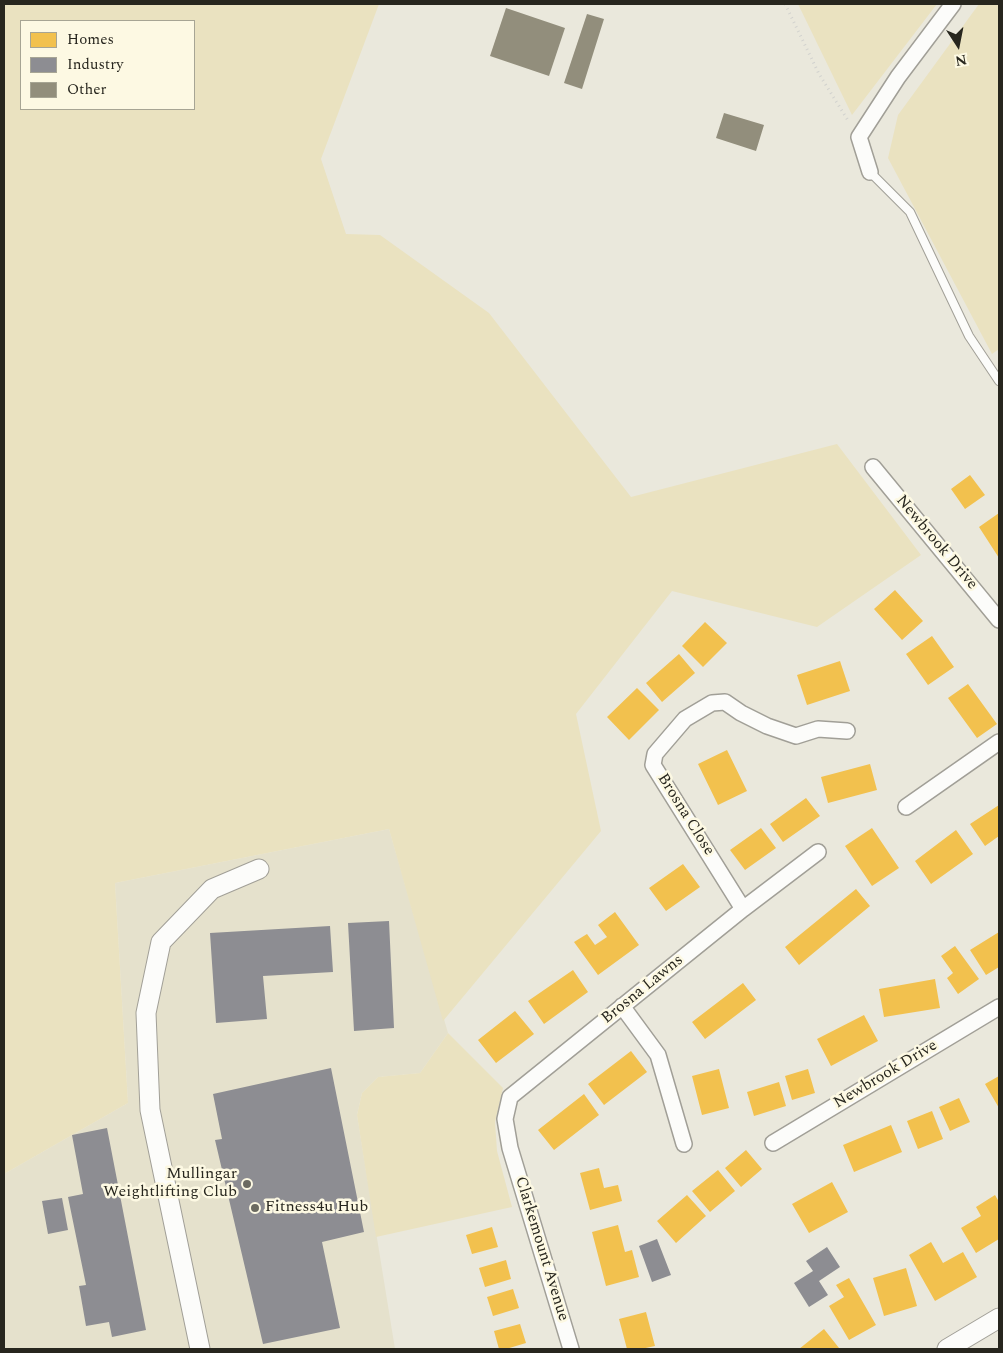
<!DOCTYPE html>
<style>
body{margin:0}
#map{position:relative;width:1003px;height:1353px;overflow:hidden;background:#eae8dc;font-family:Spectral,serif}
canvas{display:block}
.frame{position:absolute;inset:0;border:5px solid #27261e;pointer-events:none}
.legend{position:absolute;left:20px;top:20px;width:175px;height:90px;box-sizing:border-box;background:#fdf9e3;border:1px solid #a7a594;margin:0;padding:6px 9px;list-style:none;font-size:15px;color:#27261e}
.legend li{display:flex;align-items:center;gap:10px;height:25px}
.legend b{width:25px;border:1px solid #a7a594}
.north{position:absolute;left:933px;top:20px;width:50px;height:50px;-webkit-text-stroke:4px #fdf9e3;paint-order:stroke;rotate:169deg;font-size:14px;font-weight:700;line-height:20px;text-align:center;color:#27261e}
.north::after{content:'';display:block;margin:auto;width:18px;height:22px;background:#27261e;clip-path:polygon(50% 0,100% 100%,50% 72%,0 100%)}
</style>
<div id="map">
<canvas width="1003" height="1353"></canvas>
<div class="frame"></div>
<ul class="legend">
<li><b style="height:14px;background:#f2c14e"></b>Homes</li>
<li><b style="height:14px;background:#8d8d92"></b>Industry</li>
<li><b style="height:14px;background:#928e7c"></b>Other</li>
</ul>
<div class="north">N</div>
</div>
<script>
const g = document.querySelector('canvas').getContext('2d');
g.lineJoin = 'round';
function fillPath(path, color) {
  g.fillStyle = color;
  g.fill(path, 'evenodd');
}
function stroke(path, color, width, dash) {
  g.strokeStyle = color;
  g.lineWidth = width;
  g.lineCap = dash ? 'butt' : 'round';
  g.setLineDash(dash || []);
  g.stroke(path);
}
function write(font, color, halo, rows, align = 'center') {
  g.font = font + ' Spectral,serif';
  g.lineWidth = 5;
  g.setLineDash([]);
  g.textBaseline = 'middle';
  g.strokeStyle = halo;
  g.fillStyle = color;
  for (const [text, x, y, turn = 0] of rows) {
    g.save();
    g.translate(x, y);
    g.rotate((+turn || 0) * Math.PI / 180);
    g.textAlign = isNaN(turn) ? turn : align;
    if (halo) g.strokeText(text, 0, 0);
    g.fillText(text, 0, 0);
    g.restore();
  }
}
fillPath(new Path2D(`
 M389 829 448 1033 420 1073 378 1077 362 1093 357 1115 395 1349H4V1174L128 1103 115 883Z`), '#e5e1cc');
fillPath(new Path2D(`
 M4 4H379L321 159 346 234 380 235 489 313 631 497 837 444 921 555 817 627 672 591 576 714 601 831 443 1021 389 829 115 883 128 1103 4 1174ZM194 21V109H21V21Z
 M798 4H937L852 115Z
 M979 4H999V349L992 354 888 158 898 115Z
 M448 1033 503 1088 495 1122 497 1151 512 1207 376 1237 357 1115 362 1093 378 1077 420 1073Z`), '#eae2c0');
fillPath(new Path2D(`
 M970 475 985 495 965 509 951 489Z
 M999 513V558L979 527Z
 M895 590 923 621 902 640 874 609Z
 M705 622 727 643 703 667 682 646Z
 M932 636 954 667 928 685 906 654Z
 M679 654 695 673 662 702 646 683Z
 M840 661 850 691 807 705 797 675Z
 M968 684 997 724 977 738 948 698Z
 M637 688 659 710 629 740 607 717Z
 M727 750 747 791 718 805 698 764Z
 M870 764 877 790 828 803 821 777Z
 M806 798 820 816 783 842 770 824Z
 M999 805V836L985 846 970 824Z
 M761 828 776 848 745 870 730 850Z
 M872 828 899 868 872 886 845 846Z
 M956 830 973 854 931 884 915 861Z
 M683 864 700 887 666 911 649 888Z
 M856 889 870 906 799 965 785 947Z
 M615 912 639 945 598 975 574 942 587 934 595 945 607 937 598 925Z
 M999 932V967L986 975 970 950Z
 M955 946 979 979 958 994 947 978 953 973 941 956Z
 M573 970 588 992 544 1024 528 1001Z
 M935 979 940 1008 884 1017 879 989Z
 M743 983 756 1000 705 1039 692 1022Z
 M515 1011 534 1034 496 1063 478 1040Z
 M864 1015 878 1041 831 1066 817 1039Z
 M631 1051 647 1072 604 1105 588 1084Z
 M719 1069 729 1108 702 1115 692 1076Z
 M808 1069 815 1093 792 1100 785 1076Z
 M999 1076V1108L985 1084Z
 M779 1082 786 1106 754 1116 747 1092Z
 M584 1094 599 1115 554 1150 538 1130Z
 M959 1098 970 1122 950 1131 939 1107Z
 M932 1111 943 1139 918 1149 907 1121Z
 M891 1125 902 1152 854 1172 843 1145Z
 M746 1150 762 1169 741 1187 725 1168Z
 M599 1168 604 1188 618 1185 622 1201 590 1210 580 1173Z
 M718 1170 735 1191 710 1212 692 1191Z
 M832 1182 848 1212 809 1233 792 1204Z
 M687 1195 706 1216 676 1243 657 1221Z
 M995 1195 999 1202V1239L976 1253 961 1228 981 1216 976 1207Z
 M618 1225 625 1252 632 1250 639 1277 606 1286 592 1232Z
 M492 1227 498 1247 472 1254 466 1235Z
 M931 1242 943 1263 963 1252 977 1277 935 1301 909 1255Z
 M506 1260 511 1279 485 1287 479 1268Z
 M906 1268 917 1306 884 1316 873 1278Z
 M849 1278 876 1325 849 1340 829 1306 844 1297 836 1285Z
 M513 1289 519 1308 493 1316 487 1297Z
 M646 1312 655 1346 641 1349H627L619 1319Z
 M520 1324 526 1343 506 1349H499L494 1331Z
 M824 1329 839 1348 837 1349H799Z`), '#f2c14e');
fillPath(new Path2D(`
 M389 921 394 1028 354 1031 348 923Z
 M330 926 333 972 263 976 267 1019 216 1023 210 933Z
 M331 1068 364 1232 322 1242 340 1328 263 1344 215 1140 222 1139 213 1094Z
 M107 1128 146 1330 112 1337 109 1322 86 1326 79 1286 86 1285 68 1197 83 1194 72 1135Z
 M62 1198 68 1230 48 1234 42 1201Z
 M657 1239 671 1275 652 1282 639 1246Z
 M827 1247 840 1267 819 1281 828 1295 809 1307 794 1283 813 1271 806 1261Z`), '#8d8d92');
fillPath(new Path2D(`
 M506 8 565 28 549 76 490 56Z
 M587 14 604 19 582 89 564 83Z
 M724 113 764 125 756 151 716 138Z`), '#928e7c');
const service = new Path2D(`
 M870 172 910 212 969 336 999 381`);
const minor = new Path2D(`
 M870 172 859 137 898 77 953 4
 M873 467 999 620
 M906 807 999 742
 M743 909 653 765 655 754 685 719 712 703 725 702 741 713 767 726 796 736 818 729 847 731
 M622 1006 658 1055 684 1144
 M773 1143 999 1007
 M571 1349 510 1148 505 1119 510 1097 743 909 818 852`);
const tertiary = new Path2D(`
 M200 1349 150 1110 146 1013 161 942 212 889 259 869
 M947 1349 999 1318`);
stroke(service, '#a19f97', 10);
stroke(minor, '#a19f97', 18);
stroke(tertiary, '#a19f97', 21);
stroke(new Path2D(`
 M785 4 819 74 849 122`), '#d2d2ce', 3, [1, 4]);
stroke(service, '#fcfcfa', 8);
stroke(minor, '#fcfcfa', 15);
stroke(tertiary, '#fcfcfa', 19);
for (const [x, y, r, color] of [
 [247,1184,5,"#6b6a60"],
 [255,1208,5,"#6b6a60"]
]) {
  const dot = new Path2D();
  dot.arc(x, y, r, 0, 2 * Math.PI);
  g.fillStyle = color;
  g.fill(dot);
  stroke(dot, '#fdf9e3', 2);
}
write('16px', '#27261e', '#fdf9e3', [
 ["Newbrook Drive",936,543,50],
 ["Brosna Close",685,815,58],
 ["Brosna Lawns",643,990,-39],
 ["Newbrook Drive",886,1075,-31],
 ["Clarkemount Avenue",541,1249,73]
]);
write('16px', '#27261e', '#fdf9e3', [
 ["Mullingar",237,1175],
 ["Weightlifting Club",237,1193],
 ["Fitness4u Hub",265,1208,"left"]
], 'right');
</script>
